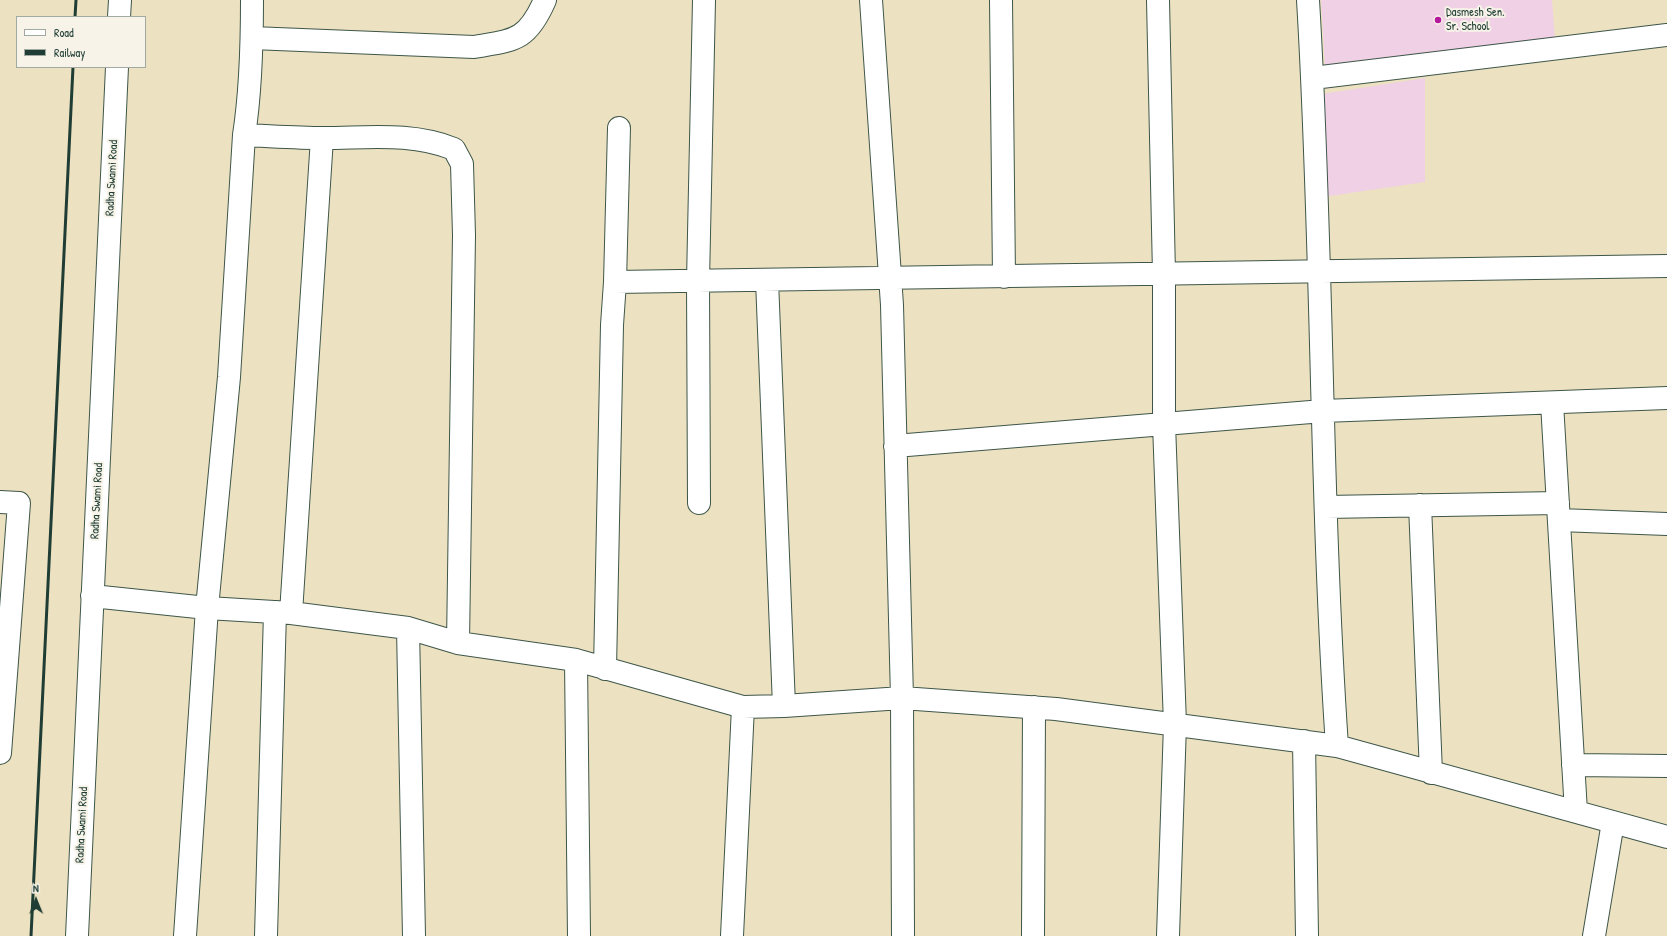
<!DOCTYPE html>
<style>
body{margin:0}
#map{position:relative;width:1667px;height:936px;overflow:hidden;background:#ece1c0;font-family:"Patrick Hand",sans-serif}
canvas{display:block}
.legend{position:absolute;left:16px;top:16px;width:130px;height:52px;box-sizing:border-box;background:#f7f3e8;border:1px solid #a1aaa0;margin:0;padding:5px 7px;list-style:none;font-size:12px;color:#1f3d34}
.legend li{display:flex;align-items:center;gap:8px;height:20px}
.legend b{width:20px;border:1px solid #a1aaa0}
.north{position:absolute;left:16px;top:880px;width:40px;height:40px;-webkit-text-stroke:3px #f7f3e8;paint-order:stroke;rotate:359deg;font-size:11px;font-weight:700;line-height:16px;text-align:center;color:#1f3d34}
.north::after{content:'';display:block;margin:auto;width:14px;height:18px;background:#1f3d34;clip-path:polygon(50% 0,100% 100%,50% 72%,0 100%)}
</style>
<div id="map">
<canvas width="1667" height="936"></canvas>
<ul class="legend">
<li><b style="height:5px;background:#fff"></b>Road</li>
<li><b style="height:5px;background:#1f3d34"></b>Railway</li>
</ul>
<div class="north">N</div>
</div>
<script>
const g = document.querySelector('canvas').getContext('2d');
g.lineJoin = 'round';
function fillPath(path, color) {
  g.fillStyle = color;
  g.fill(path, 'evenodd');
}
function stroke(path, color, width, dash) {
  g.strokeStyle = color;
  g.lineWidth = width;
  g.lineCap = dash ? 'butt' : 'round';
  g.setLineDash(dash || []);
  g.stroke(path);
}
function write(font, color, halo, rows, align = 'center') {
  g.font = font + ' "Patrick Hand",sans-serif';
  g.lineWidth = 4;
  g.setLineDash([]);
  g.textBaseline = 'middle';
  g.strokeStyle = halo;
  g.fillStyle = color;
  for (const [text, x, y, turn = 0] of rows) {
    g.save();
    g.translate(x, y);
    g.rotate((+turn || 0) * Math.PI / 180);
    g.textAlign = isNaN(turn) ? turn : align;
    if (halo) g.strokeText(text, 0, 0);
    g.fillText(text, 0, 0);
    g.restore();
  }
}
fillPath(new Path2D(`
 M1321 0H1552L1555 40 1325 66Z
 M1425 78V182L1323 197 1322 94Z`), '#f0d0e5');
const minor = new Path2D(`
 M871 0 892 305 902 698 903 936
 M1001 0 1004 277
 M1158 0 1164 274V424L1175 724 1168 936
 M1308 0C1323 248 1320 497 1337 746
 M119 17 120 0
 M252 38 474 47C515 40 527 41 545 0
 M1313 78 1667 35
 M244 135C270 136 297 138 324 138 368 138 412 132 454 149L462 164 464 235 458 643
 M767 280 784 706
 M615 282 1667 266
 M1552 403 1576 812
 M895 446 1323 411 1667 398
 M0 502 19 503 0 753
 M699 503 698 281 704 0
 M1420 505 1431 773
 M1326 507 1558 503
 M1559 520 1667 524
 M92 596 207 608 291 613 408 628 458 643 576 660 743 707 784 706 902 698 1056 709 1337 746 1667 837
 M291 613 322 138
 M408 628 414 936
 M576 660 579 936
 M605 669 612 325 615 282 619 128
 M1304 741 1307 936
 M1573 765 1667 766
 M77 936 117 67
 M185 936 207 608 229 377 244 135C251 90 252 45 252 0
 M266 936 275 612
 M732 936 743 707
 M1033 936 1034 707
 M1594 936 1613 822`);
stroke(minor, '#3e5649', 24);
stroke(minor, '#fff', 22);
stroke(new Path2D(`
 M75 17 76 0
 M31 936 73 67`), '#1f3d34', 3);
for (const [x, y, r, color] of [
 [1438,20,4,"#b5179e"]
]) {
  const dot = new Path2D();
  dot.arc(x, y, r, 0, 2 * Math.PI);
  g.fillStyle = color;
  g.fill(dot);
  stroke(dot, '#f7f3e8', 1.5);
}
write('12px', '#1f3d34', '#f7f3e8', [
 ["Dasmesh Sen.",1446,13],
 ["Sr. School",1446,27]
], 'left');
write('12px', '#1f3d34', '#f7f3e8', [
 ["Radha Swami Road",112,178,-87],
 ["Radha Swami Road",97,501,-87],
 ["Radha Swami Road",82,825,-87]
]);
</script>
